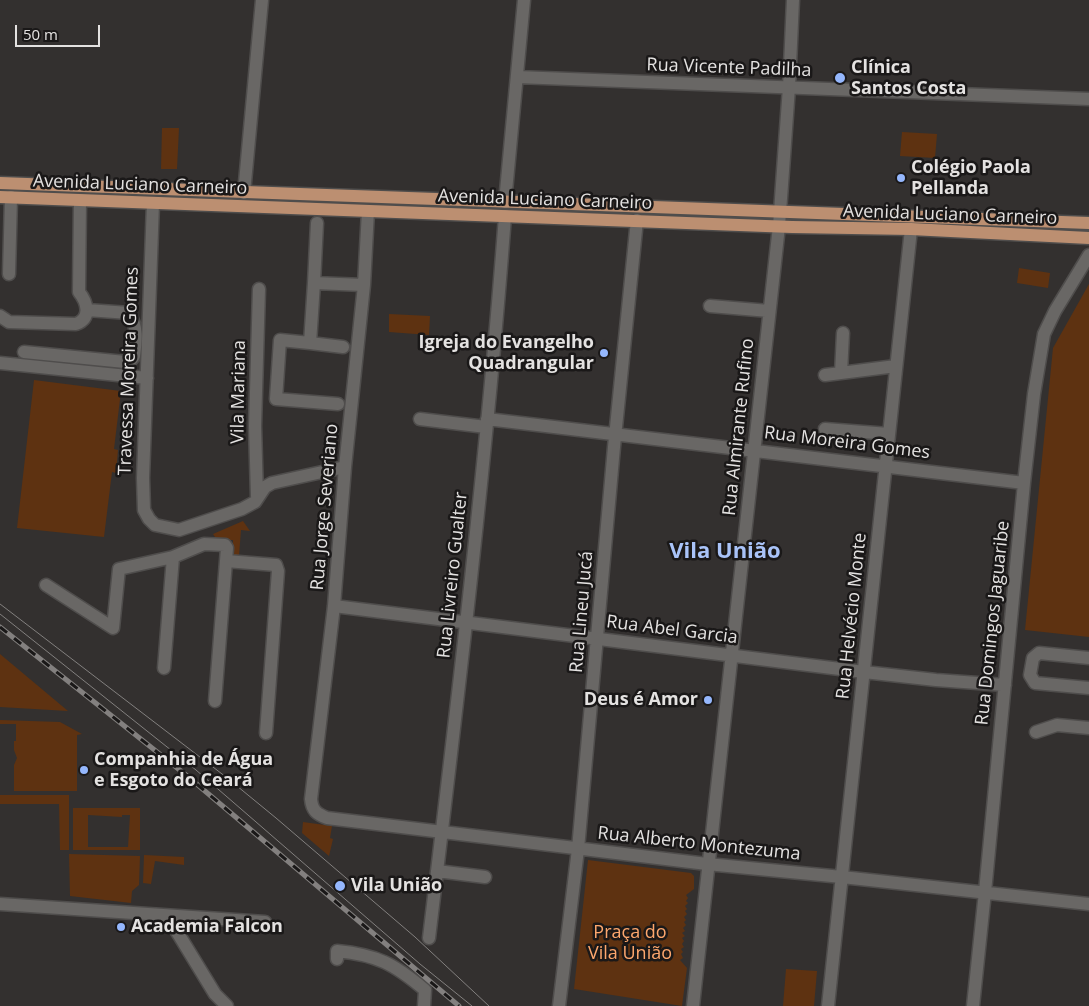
<!DOCTYPE html>
<meta charset="utf-8">
<style>
body{margin:0}
#map{position:relative;width:1089px;height:1006px;overflow:hidden;background:#33302f;font-family:"Open Sans",sans-serif}
canvas{display:block}
.scale{position:absolute;left:15px;top:25px;width:85px;height:22px;box-sizing:border-box;border:2px solid #e4e2e1;border-top:0;padding-left:6px;font-size:15px;line-height:18px;white-space:nowrap;color:#e4e2e1;-webkit-text-stroke:4px #1a1818;paint-order:stroke}
</style>
<div id="map">
<canvas width="1089" height="1006"></canvas>
<div class="scale">50 m</div>
</div>
<script>
const g = document.querySelector('canvas').getContext('2d');
g.lineJoin = 'round';
function fillPath(path, color) {
  g.fillStyle = color;
  g.fill(path, 'evenodd');
}
function stroke(path, color, width, dash) {
  g.strokeStyle = color;
  g.lineWidth = width;
  g.lineCap = dash ? 'butt' : 'round';
  g.setLineDash(dash || []);
  g.stroke(path);
}
function write(font, color, halo, rows, align = 'center') {
  g.font = font + ' "Open Sans",sans-serif';
  g.lineWidth = 5;
  g.setLineDash([]);
  g.textBaseline = 'middle';
  g.strokeStyle = halo;
  g.fillStyle = color;
  for (const [text, x, y, turn = 0] of rows) {
    g.save();
    g.translate(x, y);
    g.rotate((+turn || 0) * Math.PI / 180);
    g.textAlign = isNaN(turn) ? turn : align;
    if (halo) g.strokeText(text, 0, 0);
    g.fillText(text, 0, 0);
    g.restore();
  }
}
fillPath(new Path2D(`
 M162 128H179L177 169H161Z
 M902 132 937 134 935 158 900 156Z
 M1019 268 1050 273 1048 288 1017 283Z
 M1089 284V637L1025 630 1053 348Z
 M389 314 430 316 429 335 389 332Z
 M34 380 121 391 114 449 118 450 116 473 112 472 104 537 17 528Z
 M243 521 250 531 241 530 239 556H233V540C225 540 217 542 213 534Z
 M0 654 68 711 0 707Z
 M0 720 60 722 82 734 77 735V791H14V765L17 758 14 750V741H16V724H0Z
 M0 795H69V850H60L59 804H0Z
 M73 808H140V850H73ZM88 815 122 817V815H130L128 847H88Z
 M303 822 332 826 330 838 333 839 329 856 302 833Z
 M69 854 140 856 139 885 132 891 131 903 70 896Z
 M144 855 184 857V865L155 861 151 884 143 883Z
 M588 860 691 873 694 876V889L686 895 688 898 686 901 688 903 685 906 687 909 685 911 687 914 684 917 686 920 684 922 686 925 683 928 685 931 682 933 685 936 682 938 684 941 682 944 684 947 681 949 683 952 681 954 683 958 680 960 687 968 682 1006 574 989Z
 M786 969 817 971 814 1006H783Z`), '#5e3211');
const minor = new Path2D(`
 M517 77 1089 99
 M244 193 262 0
 M505 202 524 0
 M153 203 143 478 144 510 149 519 155 525 179 530 242 509 255 502 265 487 272 483 345 467
 M368 211 364 285 345 467 334 606 311 799C312 811 317 814 327 818L707 864 842 877 1089 904
 M317 223 314 283 364 285
 M9 274 11 197
 M314 283 310 343 343 347
 M710 306 769 311
 M0 316 9 322 76 324C92 318 87 302 79 292L80 200
 M310 343 280 340 276 399 338 404
 M24 352 125 362 132 359 134 356C136 341 138 327 129 313L87 310
 M0 363 147 378
 M841 373 843 333
 M825 375 896 366
 M420 419 486 427
 M487 419 1024 483
 M825 429 889 434
 M257 496 255 426 259 289
 M226 561 276 565 278 571 266 733
 M46 585 113 628 119 569 173 557
 M334 606 864 672 936 680 1005 685
 M1089 658 1039 653 1033 658 1030 675 1035 683 1089 688
 M164 668 173 557 204 544 225 545 227 548 215 701
 M1036 732 1057 725 1089 728
 M437 871 485 877
 M0 904 163 915 171 922 215 994 227 1006
 M163 915 265 922
 M429 938C458 698 487 457 505 216
 M337 959V951C378 955 394 964 425 990L424 1006
 M559 1006 578 849 614 447 637 220
 M693 1006 779 226 789 87 793 0
 M828 1006 911 229
 M973 1006 985 892 1024 483 1034 394 1044 334 1055 311 1089 255`);
const major = new Path2D(`
 M0 183 1089 223
 M0 197 792 227 911 229 1089 238`);
stroke(minor, '#4f4d4c', 15);
stroke(major, '#4f4d4c', 15);
stroke(minor, '#696765', 12);
stroke(major, '#bc8f71', 12);
stroke(new Path2D(`
 M0 604 226 777 276 818 415 937 489 1006
 M0 614 196 770 420 964 472 1006`), '#83807f', 1);
const rail = new Path2D(`
 M0 627 186 775 459 1006`);
stroke(rail, '#83807f', 5);
stroke(rail, '#1a1818', 3, [9]);
for (const [x, y, r, color] of [
 [840,78,6,"#95b7fd"],
 [901,178,5,"#95b7fd"],
 [604,353,5,"#95b7fd"],
 [708,700,5,"#95b7fd"],
 [84,770,5,"#95b7fd"],
 [340,886,6,"#95b7fd"],
 [121,927,5,"#95b7fd"]
]) {
  const dot = new Path2D();
  dot.arc(x, y, r, 0, 2 * Math.PI);
  g.fillStyle = color;
  g.fill(dot);
  stroke(dot, '#1a1818', 2);
}
write('18px', '#e4e2e1', '#1a1818', [
 ["Rua Vicente Padilha",729,68,2],
 ["Avenida Luciano Carneiro",140,185,2],
 ["Avenida Luciano Carneiro",545,200,2],
 ["Avenida Luciano Carneiro",950,215,2],
 ["Travessa Moreira Gomes",129,371,-88],
 ["Vila Mariana",239,392,-89],
 ["Rua Almirante Rufino",739,427,-84],
 ["Rua Moreira Gomes",847,443,7],
 ["Rua Jorge Severiano",325,507,-85],
 ["Rua Livreiro Gualter",453,575,-84],
 ["Rua Lineu Jucá",582,612,-85],
 ["Rua Helvécio Monte",852,616,-84],
 ["Rua Domingos Jaguaribe",993,623,-84],
 ["Rua Abel Garcia",672,630,7],
 ["Rua Alberto Montezuma",699,844,6]
]);
write('bold 18px', '#e4e2e1', '#1a1818', [
 ["Clínica",851,68],
 ["Santos Costa",851,89],
 ["Colégio Paola",911,168],
 ["Pellanda",911,189],
 ["Igreja do Evangelho",594,343,"right"],
 ["Quadrangular",594,364,"right"],
 ["Deus é Amor",698,700,"right"],
 ["Companhia de Água",94,760],
 ["e Esgoto do Ceará",94,781],
 ["Vila União",351,886],
 ["Academia Falcon",131,927]
], 'left');
write('18px', '#fda76d', '#1a1818', [
 ["Praça do",630,933],
 ["Vila União",630,954]
]);
write('bold 22px', '#a9c3f8', '#1a1818', [
 ["Vila União",725,552]
]);
</script>
